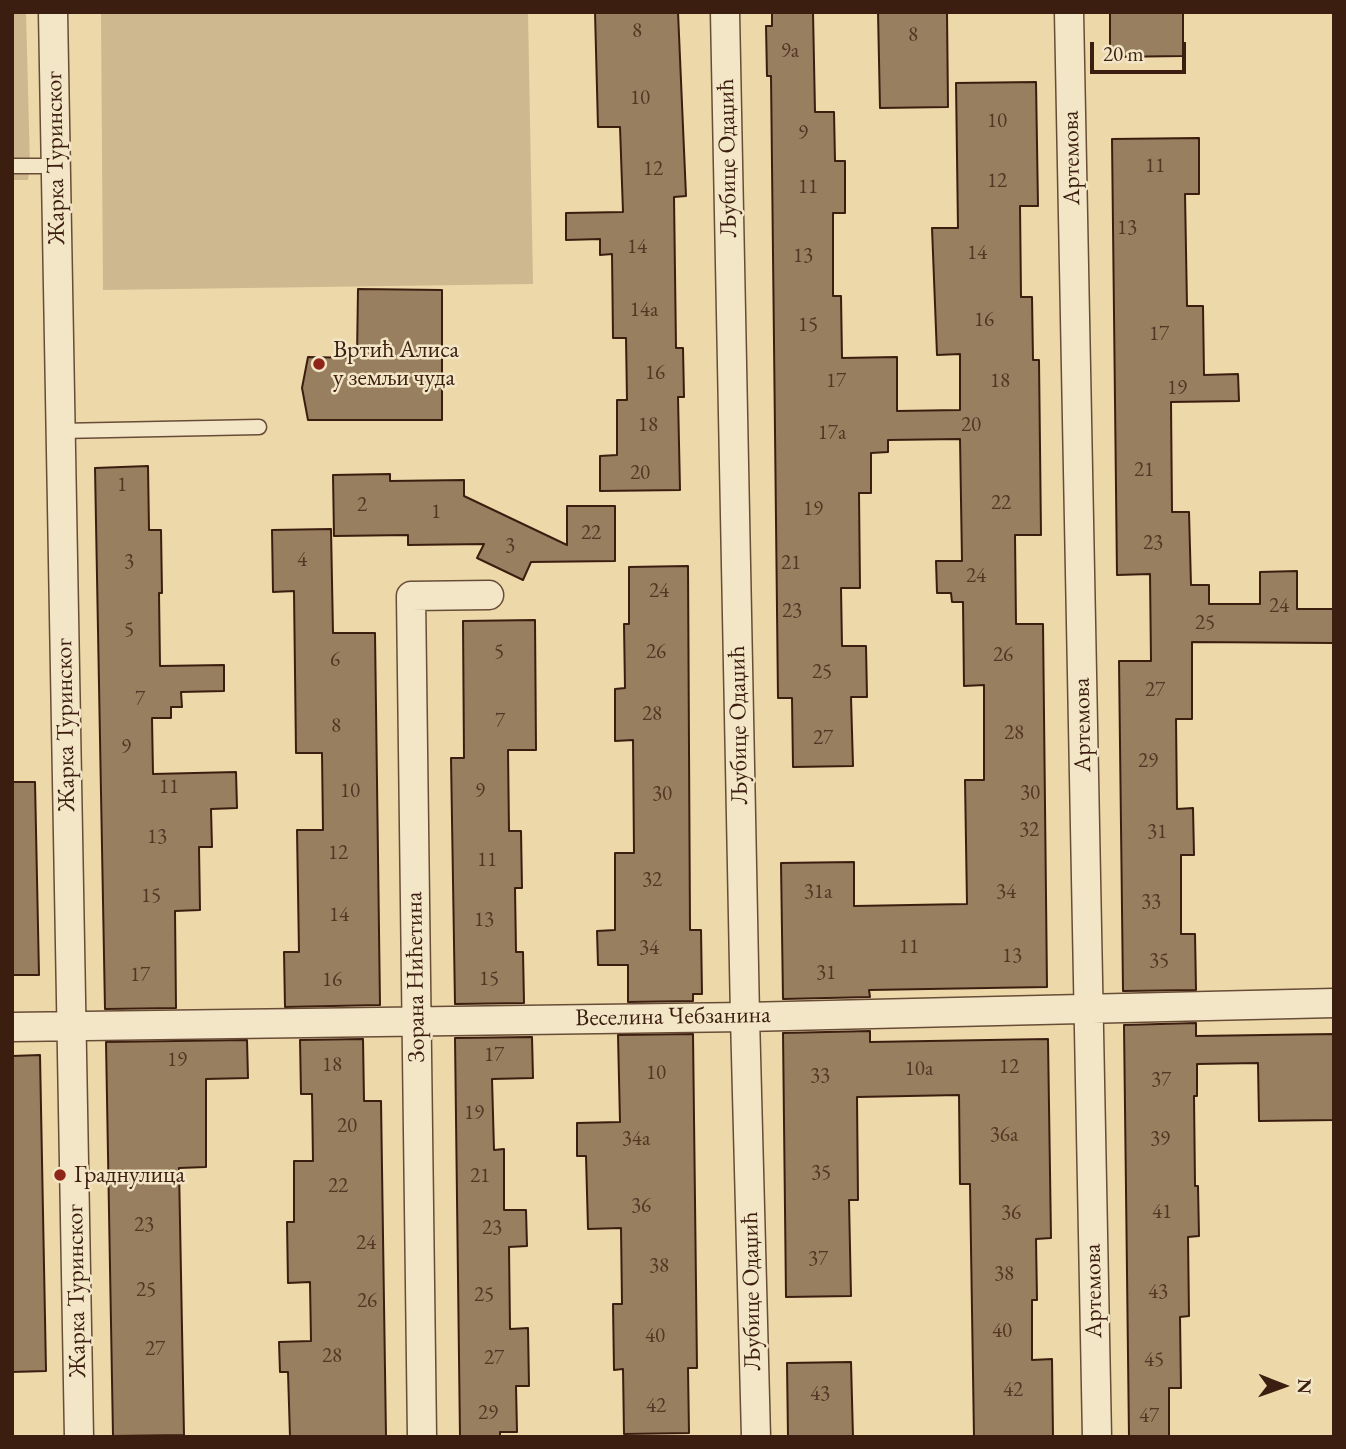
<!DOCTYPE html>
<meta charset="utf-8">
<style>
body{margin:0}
#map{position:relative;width:1346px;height:1449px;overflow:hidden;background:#ecd8a9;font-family:"EB Garamond",serif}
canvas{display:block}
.frame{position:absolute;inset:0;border:14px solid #3c1e10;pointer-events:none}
.north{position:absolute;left:1248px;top:1351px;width:70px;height:70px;-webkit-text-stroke:5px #f3e6c7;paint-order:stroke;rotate:91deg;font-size:19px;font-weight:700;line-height:28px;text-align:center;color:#3c1e10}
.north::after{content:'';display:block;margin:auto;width:24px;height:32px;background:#3c1e10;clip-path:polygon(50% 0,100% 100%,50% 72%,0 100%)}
.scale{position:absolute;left:1090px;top:42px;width:96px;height:32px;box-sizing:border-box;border:4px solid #3c1e10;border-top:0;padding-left:9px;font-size:21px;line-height:24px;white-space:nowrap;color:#3c1e10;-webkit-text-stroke:5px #f3e6c7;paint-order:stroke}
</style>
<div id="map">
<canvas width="1346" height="1449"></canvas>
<div class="frame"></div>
<div class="north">N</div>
<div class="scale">20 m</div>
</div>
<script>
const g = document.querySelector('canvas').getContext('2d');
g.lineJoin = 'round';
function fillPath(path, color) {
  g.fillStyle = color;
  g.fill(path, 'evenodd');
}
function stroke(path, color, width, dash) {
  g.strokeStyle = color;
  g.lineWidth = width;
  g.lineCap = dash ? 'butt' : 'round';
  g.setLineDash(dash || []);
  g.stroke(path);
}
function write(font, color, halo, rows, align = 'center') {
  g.font = font + ' "EB Garamond",serif';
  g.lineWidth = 5;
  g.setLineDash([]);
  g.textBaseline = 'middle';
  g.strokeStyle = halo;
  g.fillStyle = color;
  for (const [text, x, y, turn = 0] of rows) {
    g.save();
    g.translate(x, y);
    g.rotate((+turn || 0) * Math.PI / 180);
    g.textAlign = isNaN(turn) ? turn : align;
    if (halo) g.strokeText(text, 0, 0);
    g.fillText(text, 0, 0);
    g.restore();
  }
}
fillPath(new Path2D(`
 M12 12H26L30 166 28 180H12Z
 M101 12H528L533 284 103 290Z`), '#ceb88f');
const building = new Path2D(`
 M595 12H678L686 196 674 197 676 348H683L684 397H678L680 490 600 491V456L617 455V400H627L626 338H613L612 254 600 255V239L566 240V213L623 212 620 127H598Z
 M772 12H813L815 112H834L835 161H845V213H833V296H841L842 358 897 357V411L960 410V354L937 355 932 228H958L956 83 1036 82 1038 206H1020L1021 297H1032L1033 360H1039L1041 535H1015L1016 624H1043L1047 987 869 990 870 997 783 999 781 863 854 862V906L967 904 965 780H984V685L964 686 963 602H952L951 593H937L936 561H962L960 439 888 440V452L871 453V493H859L860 588H841L842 646H866L867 697H851L853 766 793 767 792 698H778L771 76H767L766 26H772Z
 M878 12H947L948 107 880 108Z
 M1110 12H1183V56L1110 57Z
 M1199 138V194H1185L1187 306H1203L1204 375 1238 374 1239 401 1171 402 1172 512H1189L1191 585H1209V604H1260V572L1297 571V609H1334V643L1192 642V719H1176L1177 809 1193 808 1194 855H1181V934H1195L1196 990 1123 991 1119 661H1151L1150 574 1117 575 1112 139Z
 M358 289 442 290V420H308L302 388 308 357 357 358Z
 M148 466 149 530H161L162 593H159L160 666 224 665V691L181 692 182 707H171V718H152L153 774 236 772 237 808 211 809 212 847H199L200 910 175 911 176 1008 105 1009 95 468Z
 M390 474V481L464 480V496L567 545V506H615V561L531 562 523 580 477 558 484 544 408 545V535L334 536 333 475Z
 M331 529 333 633H375L380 1005 285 1007 284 952H299L297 830H323L322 753H296L294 591 273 592 272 530Z
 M688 566 690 930H701L702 994H693V1001L628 1002V965H598L597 931 615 930V853H634L633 740 615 741V689L625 688 624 624H629V567Z
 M535 620 536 750H508L509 831H521L522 888H515L516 952H523L524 1003 455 1004 451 758H464L463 621Z
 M12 782H35L39 975H12Z
 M1196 1023V1036L1334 1034V1120L1259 1121 1258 1063 1197 1064V1096H1194L1195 1186H1198L1199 1236 1188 1237 1189 1316 1180 1317 1181 1388H1169V1437H1129L1124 1025Z
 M870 1031V1042L1048 1039 1051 1238 1036 1239 1037 1300H1032V1360L1052 1359 1053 1437H974L970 1184H960L959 1095 857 1097 858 1200H849L851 1296 786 1297 783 1033Z
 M693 1034 697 1368H688L689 1433 624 1434 623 1369 614 1370 613 1304H622L621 1228 588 1229 586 1156H577V1123L620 1122 618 1035Z
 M532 1037 533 1078 492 1079 494 1150 504 1149V1210H526L527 1246 509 1247 510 1329 528 1328 529 1386H516L517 1432H500V1437H460L455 1038Z
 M363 1039 364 1101H381L386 1437H290L288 1372H280L279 1342 311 1341 310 1282 288 1283 287 1222H294V1161H313L312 1094H301L300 1040Z
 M247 1040 248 1078 206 1079V1167L179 1168 184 1435 113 1436 106 1042Z
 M40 1055 46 1371 12 1372V1056Z
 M851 1362 853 1437H788L787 1363Z`);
fillPath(building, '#987f60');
stroke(building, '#3c1e10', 2);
const lane = new Path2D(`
 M12 166H56
 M60 431 259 427`);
const street = new Path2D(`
 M53 12 79 1437
 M725 12 745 1017 756 1437
 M1069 12 1097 1437
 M12 1027 745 1017 1334 1003
 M422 1437 411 596 489 595`);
stroke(lane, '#684c36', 17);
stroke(street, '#684c36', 31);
stroke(lane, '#f3e6c7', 14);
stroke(street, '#f3e6c7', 28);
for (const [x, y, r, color] of [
 [319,364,7,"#8f2418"],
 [60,1175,7,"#8f2418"]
]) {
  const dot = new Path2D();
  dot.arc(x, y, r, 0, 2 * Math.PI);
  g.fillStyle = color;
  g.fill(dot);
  stroke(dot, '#f3e6c7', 2.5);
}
write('21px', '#533624', null, [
 ["8",637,31],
 ["8",913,35],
 ["9a",790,51],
 ["10",640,98],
 ["10",997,121],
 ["9",803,133],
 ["11",1155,166],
 ["12",653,169],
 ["12",997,181],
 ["11",808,187],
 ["13",1127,228],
 ["14",637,247],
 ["14",977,253],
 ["13",803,256],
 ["14a",644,310],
 ["16",984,320],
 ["15",808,325],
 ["17",1159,334],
 ["16",655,373],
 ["17",836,381],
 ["18",1000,381],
 ["19",1177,388],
 ["18",648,425],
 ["20",971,425],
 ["17a",832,433],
 ["21",1144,470],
 ["20",640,473],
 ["1",122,485],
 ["22",1001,503],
 ["2",362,505],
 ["19",813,509],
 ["1",436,512],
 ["22",591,533],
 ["23",1153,543],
 ["3",510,546],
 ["4",302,560],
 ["3",129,562],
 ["21",791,563],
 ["24",976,576],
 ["24",659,591],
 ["24",1279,606],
 ["23",792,611],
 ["25",1205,623],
 ["5",129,630],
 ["5",499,652],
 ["26",656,652],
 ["26",1003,655],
 ["6",335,660],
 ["25",822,672],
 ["27",1155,690],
 ["7",140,699],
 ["28",652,714],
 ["7",500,721],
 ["8",336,726],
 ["28",1014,733],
 ["27",823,738],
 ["9",126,747],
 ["29",1148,761],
 ["11",169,787],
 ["10",350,791],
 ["9",480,791],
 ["30",1030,793],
 ["30",662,794],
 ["32",1029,830],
 ["31",1157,832],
 ["13",157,837],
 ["12",338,853],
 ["11",487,860],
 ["32",652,880],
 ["31a",818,892],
 ["34",1006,892],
 ["15",151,896],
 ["33",1151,902],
 ["14",339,915],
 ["13",484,920],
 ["11",909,947],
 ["34",649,948],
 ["13",1012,956],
 ["35",1159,961],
 ["31",826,973],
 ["17",140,975],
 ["15",489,979],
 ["16",332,980],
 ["17",494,1055],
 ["19",177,1060],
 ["18",332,1065],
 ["12",1009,1067],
 ["10a",919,1069],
 ["10",656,1073],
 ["33",820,1076],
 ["37",1161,1080],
 ["19",474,1113],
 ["20",347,1126],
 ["36a",1004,1135],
 ["34a",636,1139],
 ["39",1160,1139],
 ["35",821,1173],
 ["21",480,1176],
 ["22",338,1186],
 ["36",641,1206],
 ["41",1162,1212],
 ["36",1011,1213],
 ["23",144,1225],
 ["23",492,1228],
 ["24",366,1243],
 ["37",818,1259],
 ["38",659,1266],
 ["38",1004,1274],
 ["25",146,1290],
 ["43",1158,1292],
 ["25",484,1295],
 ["26",367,1301],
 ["40",1002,1331],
 ["40",655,1336],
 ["27",155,1349],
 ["28",332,1356],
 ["27",494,1358],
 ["45",1154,1360],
 ["42",1013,1390],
 ["43",820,1394],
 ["42",656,1406],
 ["29",488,1413],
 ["47",1149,1416]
]);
write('24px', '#3c1e10', '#f3e6c7', [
 ["Жарка Туринског",56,158,-91],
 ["Љубице Одаџић",728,158,-91],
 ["Артемова",1072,158,-91],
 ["Жарка Туринског",66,725,-91],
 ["Љубице Одаџић",739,725,-91],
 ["Артемова",1083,725,-91],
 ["Зорана Нићетина",416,977,-91],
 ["Веселина Чебзанина",673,1017,-1],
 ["Жарка Туринског",77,1291,-91],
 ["Љубице Одаџић",752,1291,-91],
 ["Артемова",1094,1291,-91]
]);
write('24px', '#3c1e10', '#f3e6c7', [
 ["Вртић Алиса",333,350],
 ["у земљи чуда",333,378],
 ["Граднулица",74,1175]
], 'left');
</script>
